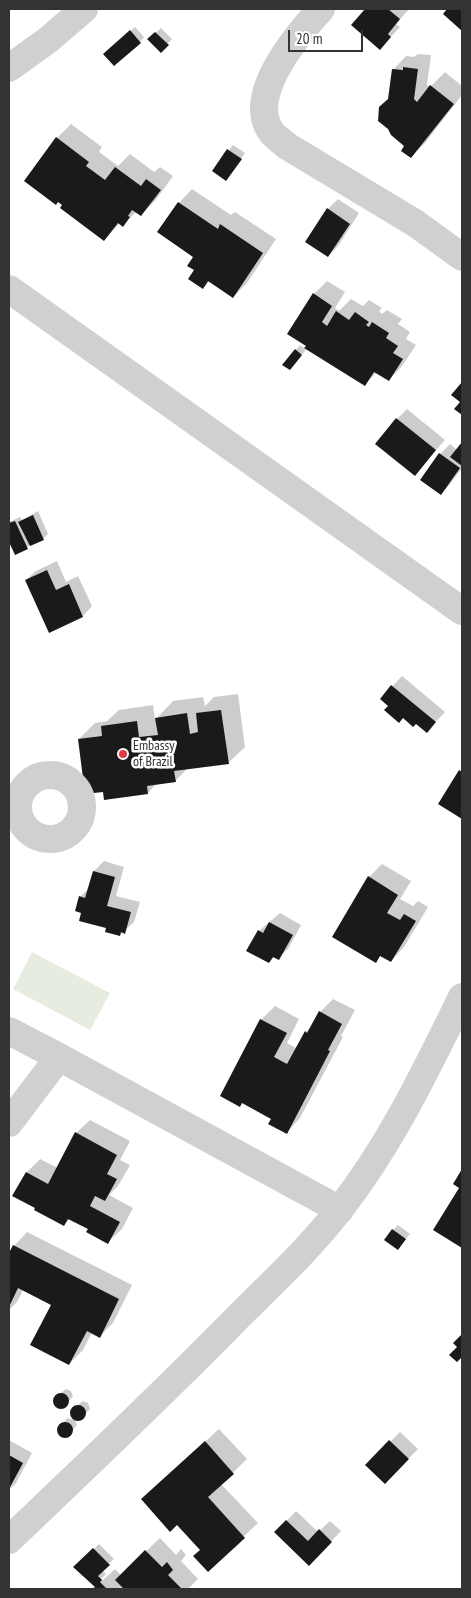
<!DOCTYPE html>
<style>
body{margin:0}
#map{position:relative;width:471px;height:1598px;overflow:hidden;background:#fff;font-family:"PT Sans Narrow",sans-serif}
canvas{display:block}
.frame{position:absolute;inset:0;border:10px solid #333;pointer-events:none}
.scale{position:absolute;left:288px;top:30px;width:75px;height:22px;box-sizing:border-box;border:2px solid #333;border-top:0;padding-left:6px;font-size:15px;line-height:18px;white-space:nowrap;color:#333;-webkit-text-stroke:4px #fff;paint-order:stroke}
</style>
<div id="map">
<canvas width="471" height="1598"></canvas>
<div class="frame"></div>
<div class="scale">20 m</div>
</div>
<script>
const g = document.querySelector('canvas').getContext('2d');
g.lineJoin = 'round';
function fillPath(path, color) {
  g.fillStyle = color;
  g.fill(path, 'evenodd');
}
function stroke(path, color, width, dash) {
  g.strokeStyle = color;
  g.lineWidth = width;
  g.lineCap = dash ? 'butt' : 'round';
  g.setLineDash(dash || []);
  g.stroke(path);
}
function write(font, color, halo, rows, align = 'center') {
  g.font = font + ' "PT Sans Narrow",sans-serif';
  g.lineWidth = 5;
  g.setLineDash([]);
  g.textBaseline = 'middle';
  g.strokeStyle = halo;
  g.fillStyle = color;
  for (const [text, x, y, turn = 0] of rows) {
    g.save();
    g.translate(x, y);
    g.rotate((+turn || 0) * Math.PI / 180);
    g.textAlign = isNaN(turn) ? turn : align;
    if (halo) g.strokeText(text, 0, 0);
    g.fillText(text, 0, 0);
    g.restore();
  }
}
fillPath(new Path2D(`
 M32 952 110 993 90 1030 13 989Z`), '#e6ecdf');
fillPath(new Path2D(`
 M367 9H409L396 24 400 27 389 39 353 25Z
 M135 27 144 37 140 42 110 49Z
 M161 28 172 39 161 51 149 39Z
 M418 54 431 55 427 85 430 87 445 72 462 86V95L425 143 411 157 389 98 393 70 406 56 414 57Z
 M71 124 102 147 99 152 118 166 130 154 154 172 160 167 173 176 155 201 141 214 137 211 123 225 120 223 104 239 64 205 25 181 57 138Z
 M233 145 245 153 226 179 213 171Z
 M192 189 231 215 235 212 276 239 247 283 233 297 210 281 203 288 196 270 194 256 179 203Z
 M338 199 359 213 338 246 328 256V209Z
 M327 281 345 292 335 308 339 311 351 299 363 306 369 300 382 308 379 311 382 314 387 310 402 319 398 324 410 332 406 339 416 345 402 366 389 380 377 372 364 385 307 348 295 364 296 350 300 345 305 349 308 346 314 294Z
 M407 409 445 440 415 474 397 419Z
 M450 444 457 450 462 444V468L450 484 441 494 422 480 440 454Z
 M38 511 48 534 44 538 15 553 9 539V522L20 517 22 520Z
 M57 561 66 582 78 576 92 606 83 616 49 631 26 580 36 571Z
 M402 676 445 712 427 731 381 698Z
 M238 694 245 747 228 763 188 768 175 781 157 783 148 793 104 790 79 739 95 723 107 721 119 710 153 705 155 720 173 701 203 697 205 706 214 697Z
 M462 769V818L439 803Z
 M104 861 124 867 116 896 140 902 134 922 120 935 83 912 80 897 90 887 94 871Z
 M382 864 411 881 400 899 413 906 418 901 428 907 404 947 391 961 381 955 375 961 369 877Z
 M280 913 301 925 288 949 278 958 275 956 269 962 259 931Z
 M333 999 355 1010 341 1036 343 1037 300 1118 287 1132 272 1118 261 1020 275 1006 299 1019 287 1043 296 1048 306 1032 313 1025 320 1012Z
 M90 1120 130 1141 120 1160 130 1165 118 1186 109 1195 133 1208 122 1229 108 1242 89 1229 70 1219 64 1224 27 1172 40 1159 58 1168 76 1133Z
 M462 1171V1247L435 1230 461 1188 455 1183Z
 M398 1225 410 1234 398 1248 393 1230Z
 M27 1232 132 1285 113 1323 100 1336 92 1332 83 1350 69 1364 53 1305 23 1290 17 1302 9 1310V1255L14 1246Z
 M66 1389 71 1391 73 1396 65 1406 59 1407 55 1403 56 1397Z
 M83 1401 88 1403 90 1409 81 1419H76L72 1412 75 1407Z
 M67 1418 75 1420 77 1425 68 1435 66 1436 60 1434 59 1429Z
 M219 1429 247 1459 221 1484 258 1523 208 1570 201 1550 177 1524 142 1499Z
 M400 1432 418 1449 385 1482 367 1465Z
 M9 1440 32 1453 16 1483 9 1490Z
 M296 1511 318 1532 330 1521 341 1531 309 1564 276 1532Z
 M160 1538 176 1555 181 1549 186 1555 181 1561 198 1579 189 1588 191 1589H94L96 1587 75 1567 99 1544 114 1559 102 1570 106 1574 101 1579 103 1580 115 1569 121 1575Z`), '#0003');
fillPath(new Path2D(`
 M365 9H388L400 19 388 34 391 37 380 50 351 25Z
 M447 9H462V31L443 14Z
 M130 30 141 43 114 66 103 54Z
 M155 32 169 45 161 53 147 39Z
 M403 67 418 69 414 99 417 102 430 85 454 104 411 158 401 151 404 146 391 135 388 129 378 121 379 107 388 99 392 69 403 70Z
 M56 137 89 162 86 166 105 180 115 167 141 186 146 179 161 190 141 216 132 210 128 216 130 217 123 227 118 223 104 241 60 208 62 205 58 202 56 205 24 181Z
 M227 149 242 159 226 181 212 171Z
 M178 202 218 229 220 224 263 253 233 298 208 281 203 289 188 279 194 270 187 266 193 257 157 232Z
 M327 208 350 224 328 257 305 242Z
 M313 293 332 306 322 322 327 326 336 311 349 320 355 312 369 322 366 325 369 327 372 322 389 333 386 338 398 346 393 353 403 359 389 381 374 372 365 386 304 348 306 346 287 334Z
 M295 349 302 355 290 370 282 365Z
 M462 382V415L454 409 460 402 451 395Z
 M396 418 436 450 415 476 375 444Z
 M462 442V466L450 457Z
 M439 453 460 468 441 495 420 480Z
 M33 515 44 540 30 546 18 522Z
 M15 521 28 549 15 555 9 542V523Z
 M47 570 56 590 69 584 83 617 49 633 25 580Z
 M391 685 436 722 427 733 416 724 413 727 403 718 399 723 384 710 388 706 380 699Z
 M221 710 229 764 174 771 176 782 147 786 148 794 104 800 103 792 85 794 78 739 102 736 101 726 137 721 139 737 158 735 155 718 187 713 190 734 198 732 196 713Z
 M459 770 462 772V819L438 804Z
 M93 871 115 877 107 906 131 912 125 934 121 932 120 936 105 932 106 928 79 921 81 913 75 911 79 896 85 898Z
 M368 876 398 895 387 913 400 920 404 914 416 921 391 962 380 956 376 963 332 937Z
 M269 922 293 935 279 960 273 957 269 963 246 951 258 930 263 933Z
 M319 1011 342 1024 328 1050 330 1051 287 1134 268 1124 271 1119 242 1103 240 1107 220 1096 260 1019 287 1033 274 1057 287 1064 305 1031 307 1033Z
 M75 1132 117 1155 107 1174 117 1179 105 1201 95 1196 90 1206 120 1222 108 1244 86 1232 88 1229 68 1219 64 1226 34 1210 35 1208 12 1196 26 1172 48 1184Z
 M462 1169V1248L433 1230 459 1188 453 1184Z
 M392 1229 406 1239 398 1250 384 1240Z
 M13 1245 119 1299 100 1338 87 1331 69 1365 30 1345 51 1305 18 1288 9 1307V1253Z
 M462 1334V1357L457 1362 449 1355 457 1347 453 1343Z
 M53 1401a8 8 0 1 1 16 0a8 8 0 1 1-16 0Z
 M70 1413a8 8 0 1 1 16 0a8 8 0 1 1-16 0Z
 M57 1430a8 8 0 1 1 16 0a8 8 0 1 1-16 0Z
 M389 1440 409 1459 385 1484 365 1465Z
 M205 1441 234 1474 208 1497 245 1538 208 1572 193 1556 200 1550 177 1525 170 1532 141 1499Z
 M9 1455 23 1463 9 1489Z
 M286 1520 308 1541 319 1529 332 1542 309 1566 274 1532Z
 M93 1548 110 1565 98 1576 102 1580 100 1582 107 1589H92L95 1587 73 1567Z
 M145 1550 162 1567 167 1562 173 1570 168 1575 182 1589H124L115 1580Z`), '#1a1a1a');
stroke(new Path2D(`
 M321 9C298 34 247 94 270 130 273 136 282 141 287 146L415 223 462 257
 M9 68 48 40 84 9
 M9 289 462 611
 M18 807a32 32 0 1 1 64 0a32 32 0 1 1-64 0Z
 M9 1031 59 1057 340 1210
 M9 1123 59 1057
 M9 1540C86 1466 164 1393 239 1316 273 1282 310 1248 340 1209 391 1144 426 1070 462 997`), '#d0d0d0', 28);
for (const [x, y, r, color] of [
 [123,754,5,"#e63946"]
]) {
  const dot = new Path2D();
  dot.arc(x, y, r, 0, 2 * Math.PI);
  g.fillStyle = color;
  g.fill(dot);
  stroke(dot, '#fff', 2);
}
write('14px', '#333', '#fff', [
 ["Embassy",133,746],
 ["of Brazil",133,762]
], 'left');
</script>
